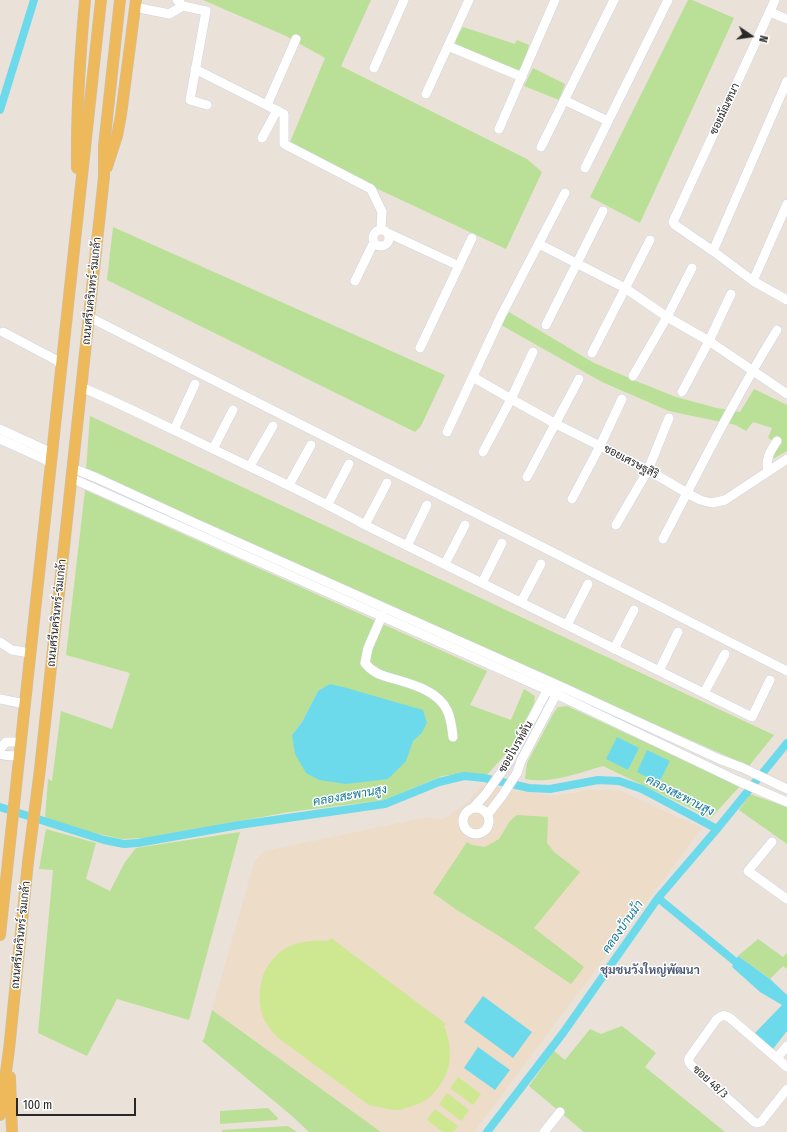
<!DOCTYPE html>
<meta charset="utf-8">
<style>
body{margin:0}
#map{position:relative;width:787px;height:1132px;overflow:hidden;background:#eae1d9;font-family:"Fira Sans Condensed",sans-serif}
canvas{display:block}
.north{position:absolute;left:731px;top:16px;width:40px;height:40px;-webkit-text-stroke:3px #fff;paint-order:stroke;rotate:103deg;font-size:11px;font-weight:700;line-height:16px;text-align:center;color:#282828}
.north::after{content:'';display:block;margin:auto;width:14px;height:18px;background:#282828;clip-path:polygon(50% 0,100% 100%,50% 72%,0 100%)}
.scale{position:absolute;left:16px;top:1098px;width:120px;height:18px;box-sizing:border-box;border:2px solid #282828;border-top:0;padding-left:5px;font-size:12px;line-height:14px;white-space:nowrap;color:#282828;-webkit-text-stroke:3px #fff;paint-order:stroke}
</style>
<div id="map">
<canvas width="787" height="1132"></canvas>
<div class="north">N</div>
<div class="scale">100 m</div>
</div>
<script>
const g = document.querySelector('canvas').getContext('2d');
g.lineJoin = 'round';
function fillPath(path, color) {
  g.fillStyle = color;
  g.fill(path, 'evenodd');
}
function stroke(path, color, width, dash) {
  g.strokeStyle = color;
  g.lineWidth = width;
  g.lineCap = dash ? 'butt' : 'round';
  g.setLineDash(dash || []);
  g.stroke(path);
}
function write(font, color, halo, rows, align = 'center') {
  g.font = font + ' "Fira Sans Condensed",Sarabun,sans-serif';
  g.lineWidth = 3;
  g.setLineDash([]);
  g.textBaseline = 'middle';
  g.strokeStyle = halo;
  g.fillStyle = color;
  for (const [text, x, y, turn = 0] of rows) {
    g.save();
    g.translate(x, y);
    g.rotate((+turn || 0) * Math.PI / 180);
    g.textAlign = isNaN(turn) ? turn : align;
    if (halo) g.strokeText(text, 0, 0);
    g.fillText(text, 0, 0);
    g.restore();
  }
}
fillPath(new Path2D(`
 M482 785 511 790 554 796 591 790H618L702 828 474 1132H381L212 1010 255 860 265 851 428 817 442 820 469 801Z`), '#ecdcc8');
fillPath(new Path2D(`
 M203 0H371L341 66 527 159 542 172 506 249 288 147 325 58 286 36Z
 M688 0H692L734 18 640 223 590 197Z
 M463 27 515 44 517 40 529 45 522 72 516 71 455 46 456 38Z
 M533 68 565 84 559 100 524 86Z
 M113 227 445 375 421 426 415 432 107 280Z
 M509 312 594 363 641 383 676 397 717 408 740 412 754 389 787 405V451L769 461 779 444 768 438 772 428 753 422 746 431 736 425 669 411 602 382 501 325Z
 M90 416 774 735 749 766 303 569 86 469Z
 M85 490 487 671 470 705 511 720 524 689 535 696 534 704 511 748 486 776 459 774 442 776 385 800 289 812 146 838 121 839 86 831 45 818 48 779 52 781 61 711 112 729 130 673 66 655ZM318 691 421 734 413 741 292 735 302 722Z
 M567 706 740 786 711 818 603 766C578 773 552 784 525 779L527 763 553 714 558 707Z
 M750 794 787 807V844L739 810Z
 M517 815 548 817 547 843 554 852 580 872 534 928 584 967 571 984 507 941 457 910 433 893 467 842 472 845 485 847 499 839 510 821Z
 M46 829 96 843 86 879 110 891 125 862 136 848 240 832 189 1020 117 999 87 1056 38 1033 53 870 39 869Z
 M758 939 783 957 787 953V969L783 966 770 979 738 956Z
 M212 1010 381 1132H309L292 1116 202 1041 204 1039Z
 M622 1026 656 1053 645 1067 725 1132H584L529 1086 554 1051 565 1060 590 1029 601 1034Z
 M268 1108 278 1118 277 1120 220 1124V1111Z
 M288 1126 297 1132H222V1130Z`), '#b9e096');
fillPath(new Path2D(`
 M331 938 446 1024 444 1026C452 1046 453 1067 440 1085 432 1096 426 1102 412 1106 408 1107 404 1109 400 1110 389 1110 379 1107 369 1105L277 1037C271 1030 265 1023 262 1014 258 1000 259 982 266 969 268 964 272 961 275 957 278 954 280 951 284 949 298 941 313 940 328 941Z
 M458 1077 481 1094 473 1105 450 1088Z
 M447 1093 469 1110 461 1121 439 1104Z
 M435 1109 458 1126 453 1132H443L427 1120Z`), '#cee892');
fillPath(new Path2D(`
 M330 684 343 687 423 710 427 723 421 734 413 741 406 761 388 779 346 784 319 780 306 773 295 754 292 735 302 722 318 691Z
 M617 737 639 748 628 770 606 759Z
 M647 750 670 761 659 783 637 772Z
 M738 956 770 979 787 995V1031L773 1049 755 1033 782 1005 760 992 732 967Z
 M483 996 532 1032 513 1058 464 1022Z
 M478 1047 510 1070 495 1090 464 1068Z`), '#6ddaec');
stroke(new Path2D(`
 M0 110 34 0
 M0 807 104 840 124 844 138 843 239 825 385 804 439 782 464 776 484 778 529 788 550 789 598 780 619 781 642 789 717 829
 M658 898 743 968
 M487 1132 563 1033 658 898 717 829 787 743`), '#6ddaec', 8);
const minor = new Path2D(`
 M775 0 673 222 675 225 713 251 753 281 787 300
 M183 6 206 11 190 100 207 105
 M135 7 169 14 183 6 177 0
 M770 12 787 19
 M448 46 522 77
 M374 68 404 0
 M195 69 284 114V144L371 189 382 212 381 229
 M426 94 469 0
 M564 100 608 121
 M267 105 296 39
 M499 129 555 0
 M262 138 277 110
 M541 147 614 0
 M585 168 668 0
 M373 238a8 8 0 1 1 16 0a8 8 0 1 1-16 0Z
 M388 233 459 266
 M539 244 625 288 667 317 709 341 787 394
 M713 251 787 81
 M355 281 374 242
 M753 281 787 204
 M89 317 787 671
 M546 325 603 211
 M3 332 56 360 61 365
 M420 348 472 238
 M592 353 650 240
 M633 376 667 317 692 268
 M473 377 511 399 556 424 648 470 687 493 700 500 712 503 725 500 787 459
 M81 387C126 406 169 428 213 449 264 474 315 497 365 525L752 717 770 680
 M682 392 709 341 731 294
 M0 429 48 451 52 456
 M174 430 195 384
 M447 432 501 316 565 193
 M0 439 46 460 51 465
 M213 449 233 410
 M483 452 511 399 533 352
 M250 466 273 426
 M72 468 97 478 197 524 560 686 719 759 743 768 787 789
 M768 471C765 460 770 451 777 441
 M527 477 579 379
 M71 478 556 694 738 781 787 802
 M289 485 311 445
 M572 499 600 446 622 399
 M328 504 349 464
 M365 525 387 483
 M616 525 648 470 669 418
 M663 539C700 468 735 398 777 330
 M407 546 427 505
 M445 564 465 525
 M482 583 502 543
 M521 602 541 564
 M382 616 368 648 365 663C372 672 380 675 391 678 411 684 437 690 447 710 451 718 452 728 453 737
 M567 625 588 584
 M0 642 12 650 30 653
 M614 649 634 610
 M659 671 678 632
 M704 693 725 654
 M0 699 25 704
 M0 749 6 742H21
 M0 754C6 757 13 755 19 756
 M463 821a13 13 0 1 1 26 0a13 13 0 1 1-26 0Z
 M473 808 485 795 510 760 550 685
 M488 814 502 796 517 773 521 761 559 689
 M772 842 748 871 787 899
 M777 1058 787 1046
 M787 1067 730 1018C723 1014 722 1015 716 1020L689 1058C688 1062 690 1064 693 1067L754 1122 757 1123 761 1122 787 1089
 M544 1132 560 1112`);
const major = new Path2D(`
 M107 167 117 136 121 115 136 0
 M77 168C76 112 80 56 85 0
 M0 935 101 0
 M10 1077 12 1132
 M0 1115 9 1050 28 862 40 769 104 177V146L120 0`);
stroke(minor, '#cfd4e1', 10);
stroke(major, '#c3c3c3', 12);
stroke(minor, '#fff', 9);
stroke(major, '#edb95b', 11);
write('11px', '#282828', '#fff', [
 ["ซอยมัณฑนา",725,109,-65],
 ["ถนนศรีนครินทร์-ร่มเกล้า",92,291,-84],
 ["ซอยเศรษฐสิริ",631,462,28],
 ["ถนนศรีนครินทร์-ร่มเกล้า",57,613,-84],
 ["ซอยไบรท์ตัน",516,747,-60],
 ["ถนนศรีนครินทร์-ร่มเกล้า",21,935,-84],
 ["ซอย 48/3",710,1082,42]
]);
write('italic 12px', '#0f7794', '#fff', [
 ["คลองสะพานสูง",350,796,-10],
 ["คลองสะพานสูง",680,796,27],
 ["คลองบ้านม้า",623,927,-55]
]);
write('bold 12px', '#495777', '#fff', [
 ["ชุมชนวังใหญ่พัฒนา",650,971]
]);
</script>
